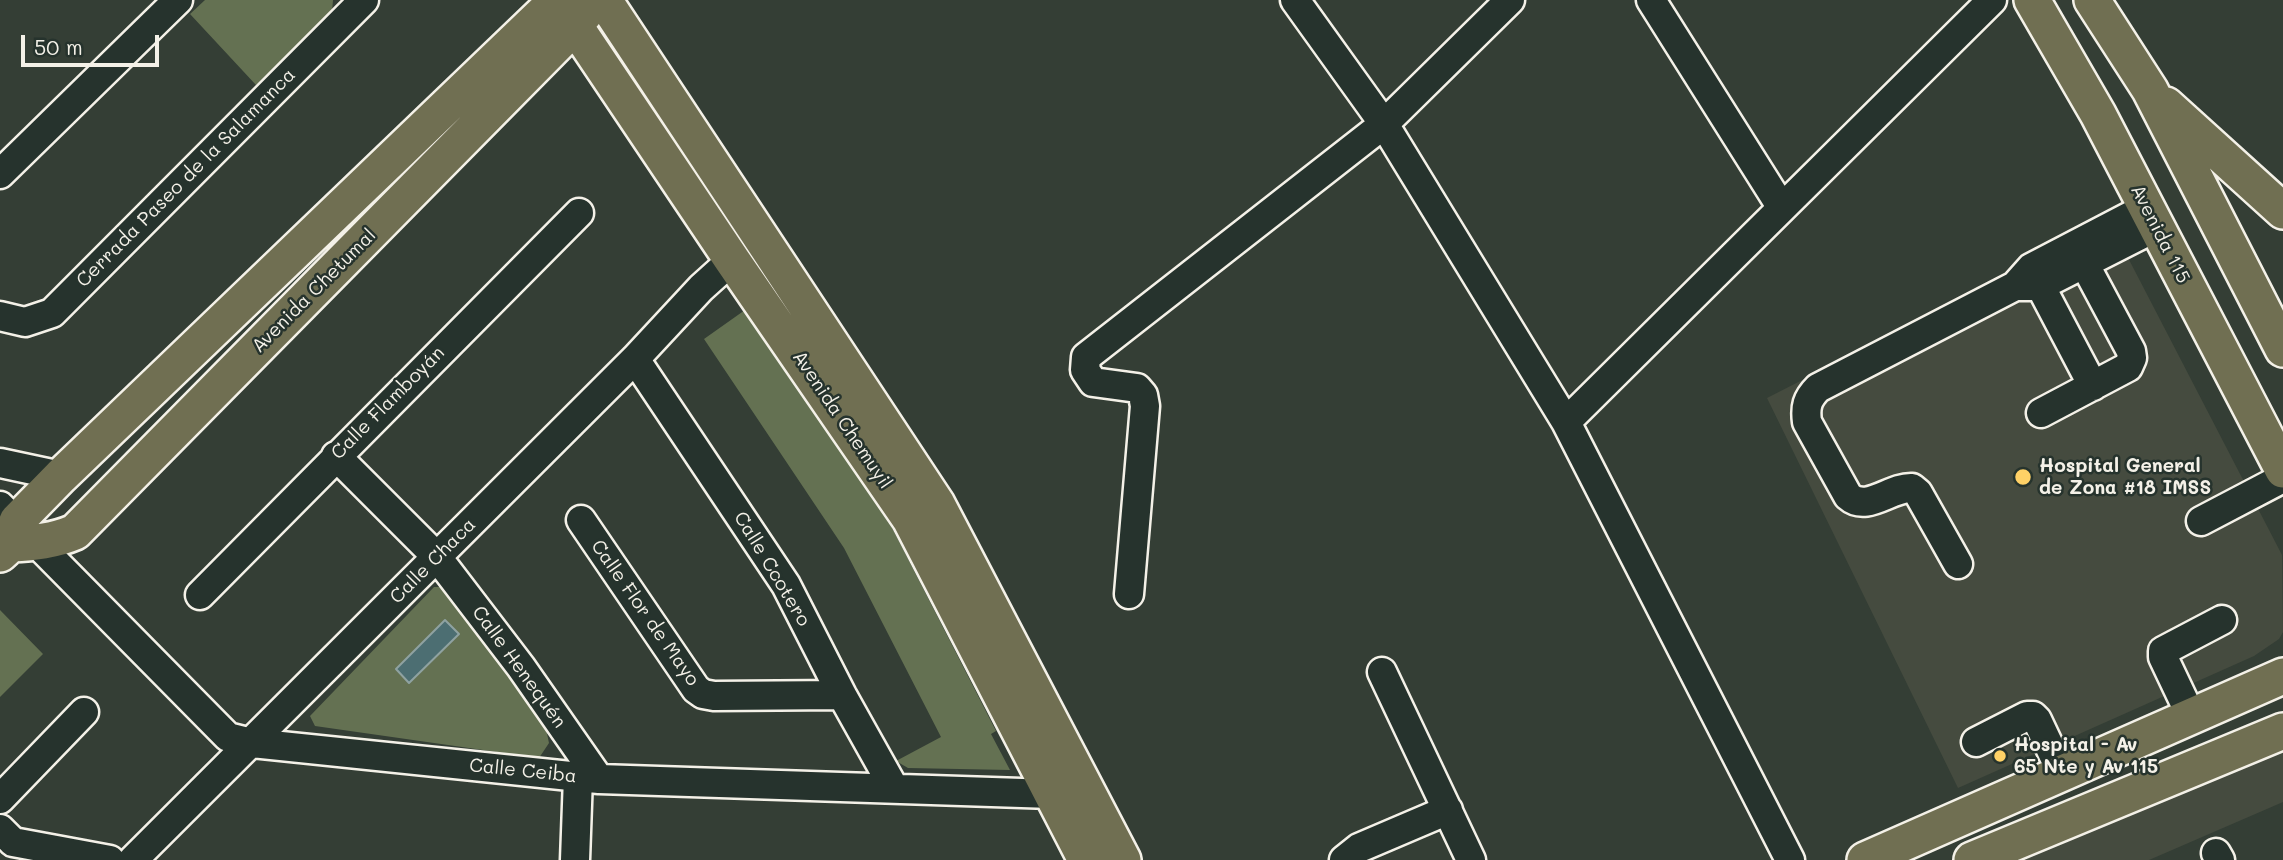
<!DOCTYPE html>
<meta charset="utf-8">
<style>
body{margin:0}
#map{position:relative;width:2283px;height:860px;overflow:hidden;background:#343e35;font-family:Mali,sans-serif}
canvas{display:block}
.scale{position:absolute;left:21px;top:35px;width:138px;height:32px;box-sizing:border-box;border:4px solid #f4f1e8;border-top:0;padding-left:9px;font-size:21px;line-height:24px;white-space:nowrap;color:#f4f1e8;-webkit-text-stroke:5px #26332d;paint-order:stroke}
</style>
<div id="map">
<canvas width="2283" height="860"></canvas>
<div class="scale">50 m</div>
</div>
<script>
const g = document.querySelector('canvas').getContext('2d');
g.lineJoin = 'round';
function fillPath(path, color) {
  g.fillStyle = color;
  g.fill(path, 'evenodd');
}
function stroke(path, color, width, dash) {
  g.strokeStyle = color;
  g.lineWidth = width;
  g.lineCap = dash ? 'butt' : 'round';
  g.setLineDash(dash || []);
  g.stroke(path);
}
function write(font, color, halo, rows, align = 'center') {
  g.font = font + ' Mali,sans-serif';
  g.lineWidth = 5;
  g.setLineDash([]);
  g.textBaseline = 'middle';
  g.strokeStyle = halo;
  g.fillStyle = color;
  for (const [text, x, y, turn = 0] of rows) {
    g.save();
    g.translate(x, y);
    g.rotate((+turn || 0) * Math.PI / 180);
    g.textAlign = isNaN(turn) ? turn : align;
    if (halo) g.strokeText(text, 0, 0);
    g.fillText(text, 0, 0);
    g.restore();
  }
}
fillPath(new Path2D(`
 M2110 223 2282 555 2283 632 2279 639 2254 656 1958 788 1767 398Z
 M2283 730V802L2149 860H1963Z`), '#454b3f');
fillPath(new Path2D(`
 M205 0H333L332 12 256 85 190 14Z
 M745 310 879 502 996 731 991 734 1010 770 908 768 896 761 941 737 844 548 704 339Z
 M434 587H446L546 729 549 743 539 758 315 726 310 716Z
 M0 610 43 654 0 697Z`), '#647152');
const water = new Path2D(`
 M445 620 459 634 409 683 396 669Z`);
fillPath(water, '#4c6e72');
stroke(water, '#8fa2a1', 2);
const minor = new Path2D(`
 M1295 0 1384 124 1566 422 1790 860
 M1651 0 1782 208
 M0 174 178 0
 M2146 208 2031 268 2015 286H2040L2156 227
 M2032 270 2093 386
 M0 316 25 322 52 313 364 0
 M635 359 786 585 842 695 894 788
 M2041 413 2128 367 2132 358 2131 351 2084 263
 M1566 422 1992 0
 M336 456 437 557 521 667 599 779
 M0 463 61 476
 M0 506 228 737 252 743 599 779 1052 794
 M581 520 696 689 703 694 714 696 842 695
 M2201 521 2283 478
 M1958 564 1918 493 1912 488C1890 487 1867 513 1848 496L1807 422C1805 407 1807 399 1818 388L2015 286
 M1129 594 1145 406 1143 395 1137 388 1093 382 1085 370 1086 357 1384 124 1510 0
 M200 595 579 213
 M1382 672 1471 860
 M2191 716 2163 657V651L2222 620
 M1976 742 2027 716H2033L2037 720 2062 773
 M0 799 84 712
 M0 829 13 842 110 860
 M2216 853 2220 860
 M133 860 635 359 701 288 732 260
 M575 860 578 777
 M1344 860 1359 848 1448 810`);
const major = new Path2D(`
 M566 0 575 26 732 260 910 519 1086 860
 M604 0 937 504 1123 860
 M2032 0 2098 114 2283 470
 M2092 0 2150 90 2283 349
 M2166 105 2283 211
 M11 544C34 543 54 541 75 532L575 26 590 7
 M0 554 11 544 17 521 61 476 557 0
 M1865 860 2283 676
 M1972 860 2283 731`);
stroke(minor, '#f4f1e8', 33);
stroke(major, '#f4f1e8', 40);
stroke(minor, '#26332d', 28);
stroke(major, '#706f52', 35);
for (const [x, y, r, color] of [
 [2023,477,9,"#ffd166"],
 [2000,756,7,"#ffd166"]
]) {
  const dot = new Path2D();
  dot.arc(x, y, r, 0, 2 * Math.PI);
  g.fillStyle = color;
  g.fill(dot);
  stroke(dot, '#26332d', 2.5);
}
write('19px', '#f4f1e8', '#26332d', [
 ["Cerrada Paseo de la Salamanca",186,178,-45],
 ["Avenida 115",2160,234,63],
 ["Avenida Chetumal",314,291,-45],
 ["Calle Flamboyán",388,403,-45],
 ["Avenida Chemuyil",842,420,56],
 ["Calle Chaca",433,561,-45],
 ["Calle Ccotero",772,569,59],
 ["Calle Flor de Mayo",645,613,55],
 ["Calle Henequén",519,667,54],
 ["Calle Ceiba",523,771,6]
]);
write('bold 19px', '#f4f1e8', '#26332d', [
 ["Hospital General",2039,466],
 ["de Zona #18 IMSS",2039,488],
 ["Hospital - Av",2014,745],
 ["65 Nte y Av 115",2014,767]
], 'left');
</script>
